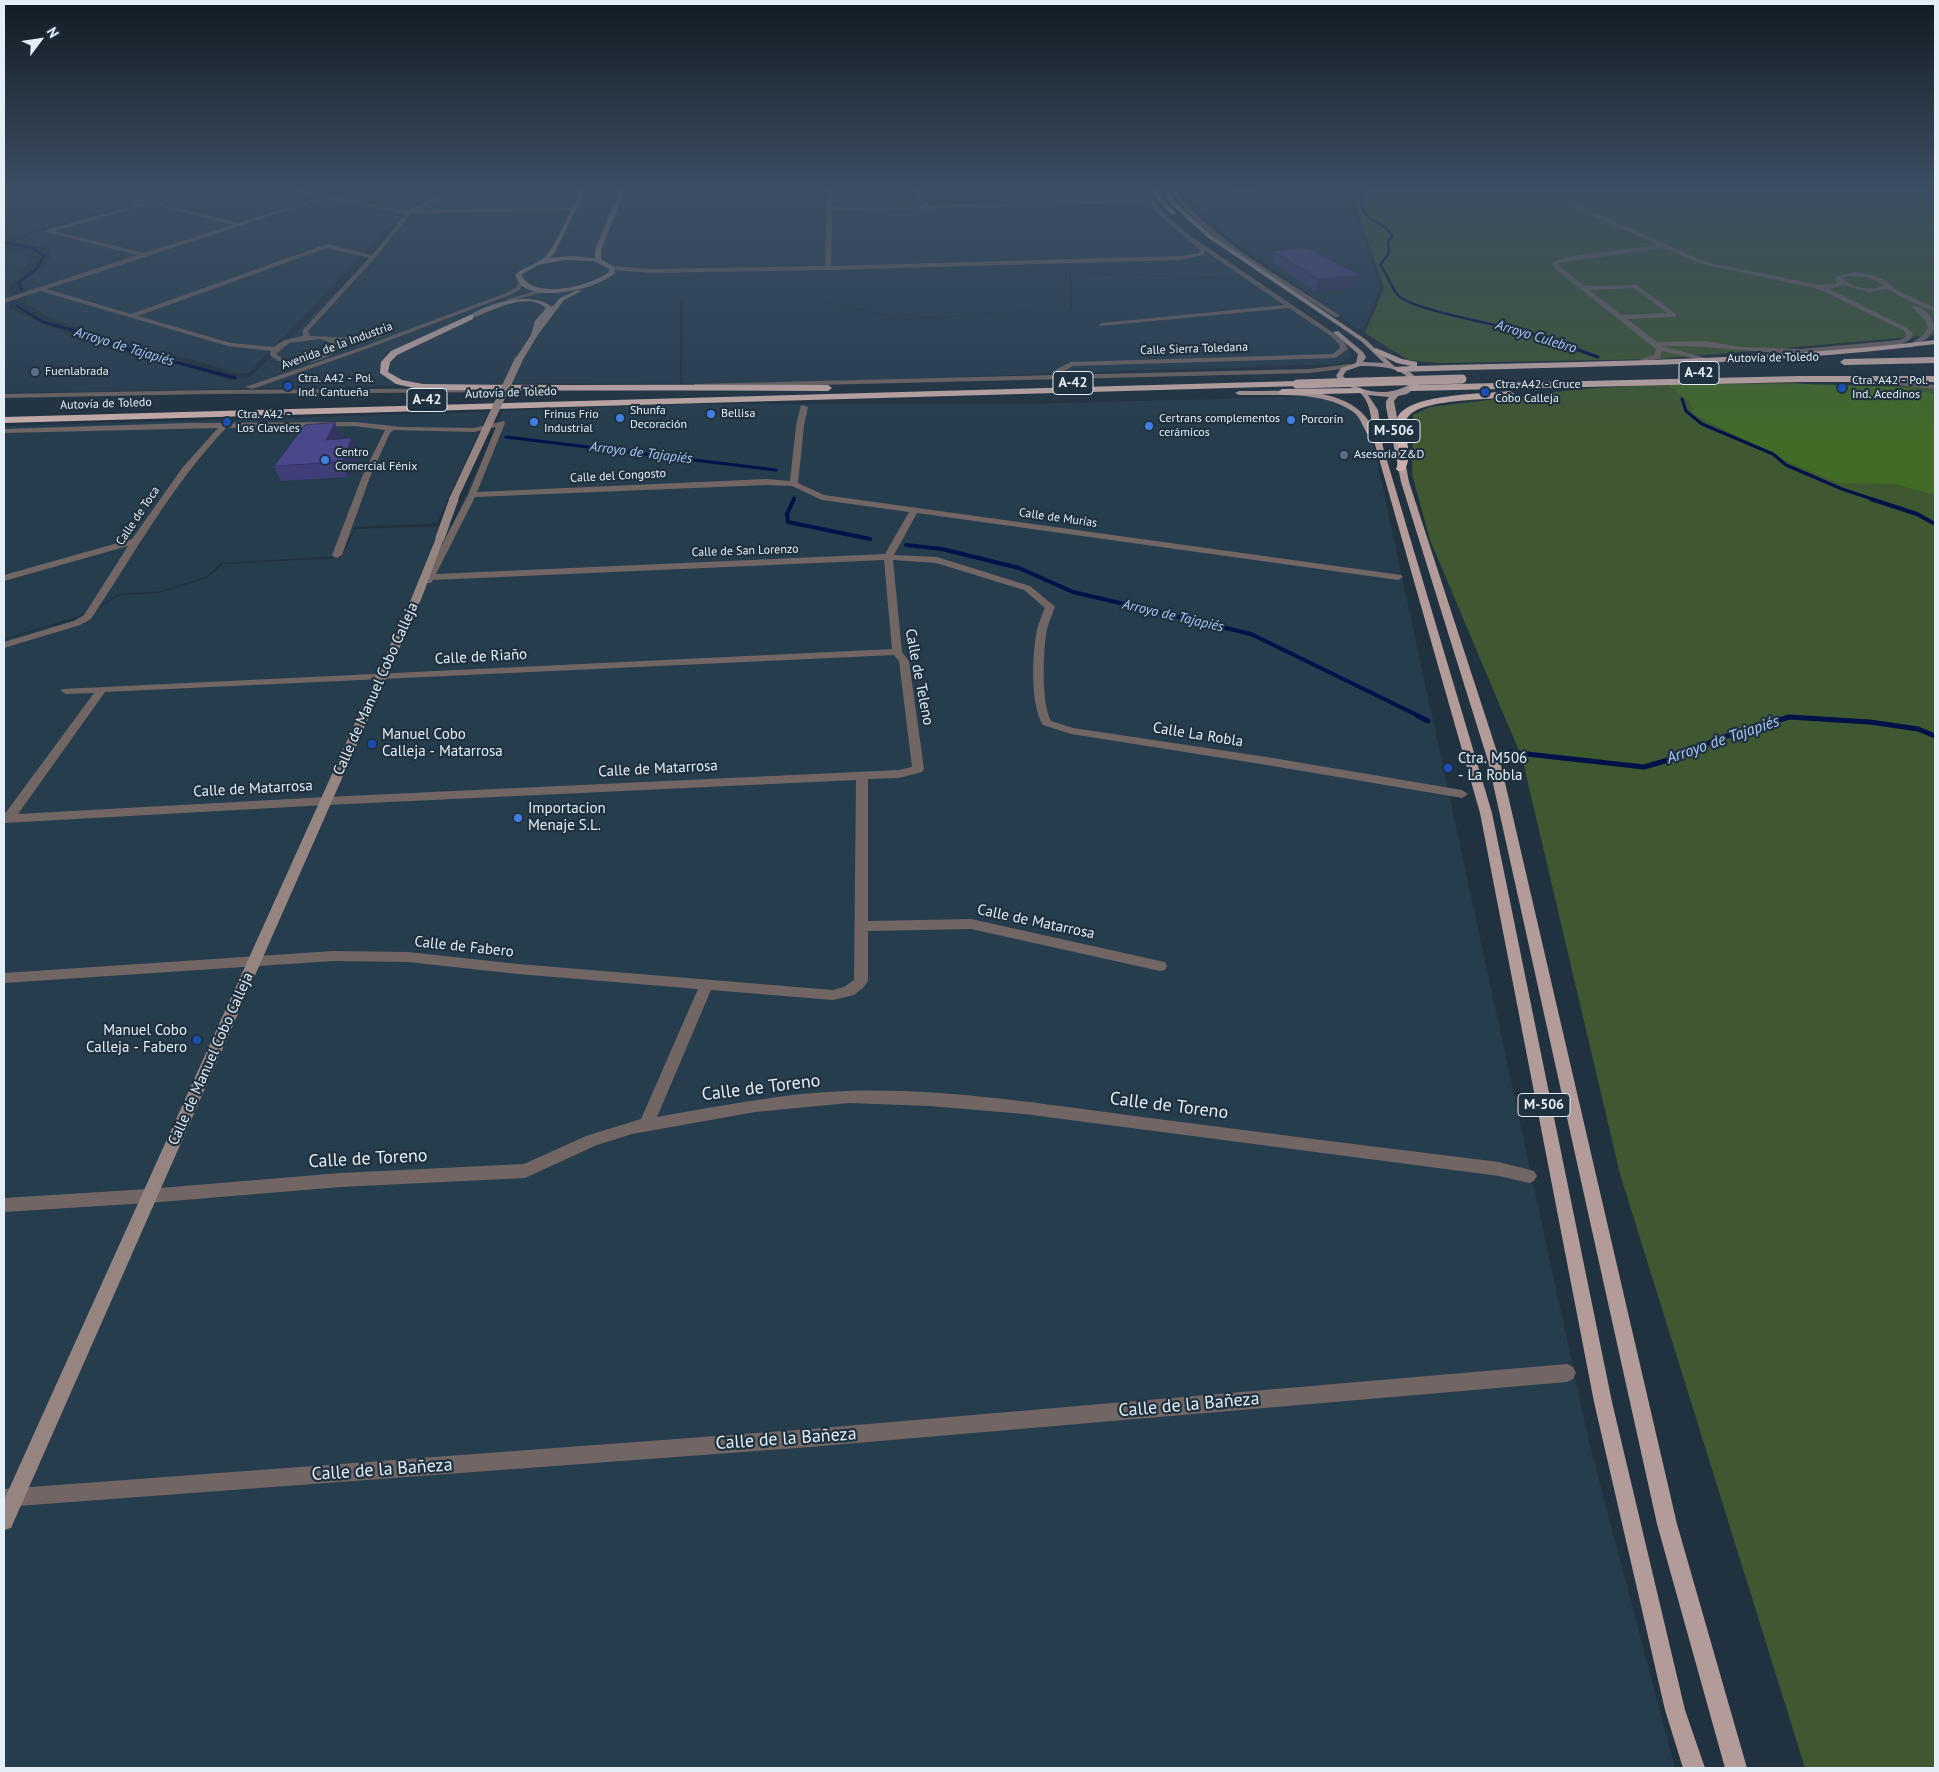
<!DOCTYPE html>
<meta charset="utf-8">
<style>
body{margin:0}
#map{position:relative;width:1939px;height:1772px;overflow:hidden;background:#20313f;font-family:"PT Sans",sans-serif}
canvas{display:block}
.frame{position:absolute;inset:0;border:5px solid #e3eef7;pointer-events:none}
.north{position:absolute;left:15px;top:15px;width:50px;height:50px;-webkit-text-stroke:4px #20313f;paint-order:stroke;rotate:59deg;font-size:14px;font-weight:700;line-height:20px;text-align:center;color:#e3eef7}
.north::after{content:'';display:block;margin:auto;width:18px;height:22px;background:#e3eef7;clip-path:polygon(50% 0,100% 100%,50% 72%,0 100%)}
</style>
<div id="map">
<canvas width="1939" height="1772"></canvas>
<div class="frame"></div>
<div class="north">N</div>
</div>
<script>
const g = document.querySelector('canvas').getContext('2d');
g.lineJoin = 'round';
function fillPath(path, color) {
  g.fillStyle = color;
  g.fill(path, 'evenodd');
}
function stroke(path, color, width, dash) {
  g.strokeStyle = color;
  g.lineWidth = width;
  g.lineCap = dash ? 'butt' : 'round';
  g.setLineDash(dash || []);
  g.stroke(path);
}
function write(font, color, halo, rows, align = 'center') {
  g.font = font + ' "PT Sans",sans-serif';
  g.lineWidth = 4.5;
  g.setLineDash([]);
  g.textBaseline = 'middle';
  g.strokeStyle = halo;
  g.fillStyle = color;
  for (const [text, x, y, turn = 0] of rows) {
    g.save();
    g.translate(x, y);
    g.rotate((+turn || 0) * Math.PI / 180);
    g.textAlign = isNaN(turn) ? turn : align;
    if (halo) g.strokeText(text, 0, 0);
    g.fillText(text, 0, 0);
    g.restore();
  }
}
fillPath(new Path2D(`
 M4 190H80L129 204 35 231 8 241 4 240Z
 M82 190H449L407 209 249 373 238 374 198 361 134 347 52 319 27 304 23 282 50 260 49 249 12 241 39 231 133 204Z
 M462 190H1149L1155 201 1190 234 1255 279 1069 272 1070 309 1072 308 1071 273 1256 280 1345 341 1352 355 1347 360 1335 364 716 385 682 383 683 297 680 299V384L538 383 4 393V250L23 253 29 261 20 276 9 285V308L45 325 110 349 179 364 229 380 250 377 419 210ZM770 290 904 319 1058 309 904 320Z
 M1186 190H1359L1352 201 1381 287 1365 326 1360 331 1326 305 1238 246 1200 215 1182 197Z
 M1322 396 1351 403 1367 415 1590 1446 1675 1768H4V640L80 618 120 595 159 593 207 578 223 564 341 558 355 529 452 526 503 411 690 404H1033Z
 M488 412 437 523 355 527 340 556 221 563 206 577 161 591 120 594 79 616 4 639V426Z`), '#263d4e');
fillPath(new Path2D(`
 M1362 190H1935V335L1658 359 1438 363 1408 360 1365 333 1384 288 1354 202Z
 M1796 383 1836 387 1885 386 1935 387V1768H1805L1620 1174 1522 758 1430 540 1412 474 1413 415 1430 407 1581 389 1661 384Z`), '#3f5831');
fillPath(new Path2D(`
 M1802 384 1906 387 1935 394V495L1895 484 1839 483 1800 467 1693 414 1690 402 1668 385Z`), '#426b28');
stroke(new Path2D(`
 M1364 190C1352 223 1385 218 1392 236L1388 242 1389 253 1380 265C1388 274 1390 286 1398 295 1408 308 1486 323 1505 327
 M4 243 32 248 44 256 37 268 18 283 22 289
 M17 306 43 322 62 327`), '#001049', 2.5);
stroke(new Path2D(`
 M57 326 90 335 118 347 235 378
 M1500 326 1530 333 1598 357
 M1682 399 1686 411 1702 424 1773 454 1786 465 1842 489 1875 500
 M506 437 776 470
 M793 500 794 498`), '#001049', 3);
stroke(new Path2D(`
 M794 499 787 514 788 522 870 539
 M1871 499 1917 514 1935 524
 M906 545 942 549 1019 568 1073 592 1251 634 1421 717
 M1788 717H1795`), '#001049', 4);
stroke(new Path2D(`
 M1418 716 1428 721
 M1509 752 1644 767 1682 756 1717 739 1789 717 1870 722 1918 729 1935 736`), '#001049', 5);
fillPath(new Path2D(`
 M292 190H300L401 210H408L452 190H459L418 210 574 207 577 209 574 211 411 214 375 258 308 331 310 336 357 338 379 334 382 336 381 337 357 342 339 341 340 348C324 363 287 372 270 355L271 351 228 346 40 291 4 303V299L137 255 46 232V230L143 203 133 200 135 197 238 223 318 197ZM325 198 405 214 372 255 327 244 131 314 47 289ZM150 204 232 225 144 253 55 231ZM327 248 369 258 303 330V336L284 340 274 347 231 343 138 316ZM320 339 334 344V347C319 357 290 368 276 354L289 343Z
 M827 190H833L832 207 923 205 912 190H917L929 205 1137 199 1151 203 1141 190H1146L1163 213 1189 235 1335 334 1344 342 1348 349 1335 358 1073 366 1057 375 1310 369 1349 364 1353 366 1349 368 1310 373 694 388V384H697L1055 375 1052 373 1053 371 1071 362 1333 354 1340 348 1339 344 1331 336 1289 308 1100 326 1099 325 1102 323 1284 305 1205 251 1203 255 1180 260 828 270 653 273 612 270 609 268 612 266 653 269 825 266ZM1137 203 1154 208 1159 215 1200 250 1199 253 1180 256 831 266 832 211Z
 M1173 190H1177C1204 236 1293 284 1339 315V317H1335C1295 291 1189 231 1173 190Z
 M1224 190H1258L1222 193Z
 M1570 202 1706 262 1820 285 1837 284 1836 277 1854 272 1876 276 1886 281 1896 290 1935 308V312L1903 298 1887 289 1869 292 1843 285 1829 289 1907 328 1913 333 1911 339 1902 344C1868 347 1833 353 1799 353 1753 353 1708 345 1662 346L1713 360 1709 362 1662 351 1660 358 1639 364V360L1654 355 1656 349 1554 268 1552 262 1567 257 1658 245 1568 205ZM1664 248 1702 264 1818 289 1903 330 1906 334V337L1900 340 1801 349 1741 347 1705 341 1657 342 1627 319 1674 317 1676 316V314L1637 285 1584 286 1559 266 1558 263ZM1848 276 1867 277 1884 285C1871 292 1853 288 1842 278ZM1634 288 1667 313 1622 315 1589 290Z
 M519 282 524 283 519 290 510 295 366 349 252 389 245 387 362 347 506 293 515 288Z
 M544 288 546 289V291L509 302 506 300Z
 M1913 306C1923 305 1934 319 1935 328L1928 338 1911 348 1909 347V345L1923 335 1928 328 1925 320 1913 308Z
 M1894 381 1935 385V389L1897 385 1893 383Z
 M519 388 520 390 516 392 210 394 4 398V394L210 390Z
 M801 405 808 407 804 426 798 483 824 495 1401 575 1403 577 1398 580 917 513 894 555 937 557 1030 586 1053 605 1055 607C1052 614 1049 622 1047 629 1043 649 1041 703 1051 721L1073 728 1267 757 1462 790 1468 794 1462 798 1267 765 1071 734 1043 725C1030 705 1032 653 1037 630 1039 622 1042 615 1045 608L1024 590 936 563 893 560 902 652 909 661 924 769 922 772 899 778 868 779V921L971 919 1160 961 1165 962 1167 966 1165 970 1160 971 971 929 868 931V981L863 988 854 995 833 1000 711 990 657 1117C721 1106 783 1093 847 1091 941 1088 1035 1103 1127 1115 1251 1131 1375 1147 1499 1162L1534 1171 1537 1176 1534 1181 1529 1183 1499 1176 1024 1114 930 1106 849 1103 755 1112 632 1134 597 1145 525 1178 341 1187 148 1203 4 1212V1198L148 1189 341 1173 524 1164 586 1136 641 1119 698 989 518 974 408 962 333 961 4 983V973L333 951 408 952 518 964 833 990 844 987 854 980 856 780 326 805 4 823V815L94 693 66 694 61 691 62 689 892 649 884 560 433 580 431 583H425L423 581 468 495 496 427 474 432 394 430 390 433 370 477 342 555 337 558 334 557 332 555 362 477 385 430 355 426 226 428C171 486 135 553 91 619L80 625 4 648V642L74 621 84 615 128 546 4 581V575L132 539 183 467 218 428 4 433V429L188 423 355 422 402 427 474 428 504 421 505 423 477 492 767 479 790 481 796 426ZM767 485 792 486 822 500 909 512 885 554 436 574 475 497ZM894 655 899 661 912 767 899 770 326 797 18 814 105 692Z
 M1567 1364 1573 1367 1576 1373 1573 1379 1567 1382 810 1447 4 1507V1489L810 1429Z`), '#716664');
fillPath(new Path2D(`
 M581 190H586L555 252 550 258 572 256 595 258V250L620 190H625L601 250V259L614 267 615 273C598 289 540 302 521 285 518 283 517 278 515 275 523 267 534 266 542 259 555 250 572 206 581 190ZM565 260 594 261 609 269V272C590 286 535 301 521 275L538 265Z
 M577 290 582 291 564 300 537 336 521 363 514 361 531 335 535 321 546 308C526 291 493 311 472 318L467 317C486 303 533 290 552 307L560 298Z
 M440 535 444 538 422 597 11 1528 4 1530V1500L412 597 436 538Z`), '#968481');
fillPath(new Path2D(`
 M1153 190H1157L1162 199 1175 212V214H1171L1158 201Z
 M1163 190H1167L1176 203 1211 235 1365 339 1394 366 1410 372 1417 378 1418 386 1407 394 1398 396 1394 401 1409 482 1500 761 1677 1524 1747 1768H1725L1657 1524 1488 761 1401 482 1386 407V401L1389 397 1368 395 1378 410 1383 447 1492 813 1612 1402 1685 1710 1705 1768H1683L1665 1710 1594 1402 1480 813 1374 441C1364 435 1363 418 1352 411 1321 390 1275 396 1239 395L1235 393 1239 391C1282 392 1347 382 1372 426 1371 415 1369 399 1359 392 1350 385 1344 387 1336 376L1341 368 1356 363 1358 354 1333 332 1338 331 1363 352 1366 357 1363 362 1384 363 1361 341 1207 237 1172 205ZM1360 366C1375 366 1405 366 1411 383 1393 397 1359 395 1343 376L1346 371Z`), '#b29b98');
fillPath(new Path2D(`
 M470 315H473V319L397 355 390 362 388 372 402 380 423 384C558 386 693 384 828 385L832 388 828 391C693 390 558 391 423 390L396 384 380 373 381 362 391 351Z
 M1935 340V344C1757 367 1577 366 1398 372L1394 369 1395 367 1411 366 1397 363 1372 351 1376 348 1402 359 1417 362V366C1590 361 1763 361 1935 340Z
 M1935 357V363L1844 365 1840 362 1844 359Z
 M1799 376H1935V382H1799L1412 391 1408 388 1412 385Z
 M1297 381 1301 384 1300 386 4 423V417Z
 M1360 388 1364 391 1363 393 1282 395 1278 392 1282 389Z
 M1510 391 1514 394 1513 396C1493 401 1410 397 1406 422 1404 440 1414 455 1404 471H1398L1396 469C1404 452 1392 436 1397 419 1405 393 1487 394 1510 391Z`), '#ccb0ac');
stroke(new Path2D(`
 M453 500 518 361`), '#968481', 8);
stroke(new Path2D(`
 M440 538 454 499`), '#968481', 9);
stroke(new Path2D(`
 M1297 384 1462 379`), '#ccb0ac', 9);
fillPath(new Path2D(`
 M1185 190H1237L1250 199 1248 210 1206 214 1185 197Z
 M1274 251 1359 275 1357 287 1315 291 1272 262Z
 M335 423 340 437 339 439 358 453 347 477 281 481 274 466Z`), '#403e78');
fillPath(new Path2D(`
 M1250 199 1248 210 1206 214 1208 202Z
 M1359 275 1357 287 1315 291 1318 279Z
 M335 423 340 437 332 455 326 440Z
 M352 438 358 453 347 477 342 462Z`), '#343261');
const building = new Path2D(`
 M1191 190H1237L1250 199 1208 202Z
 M1308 248 1359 275 1318 279 1274 251Z
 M335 423 326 440 352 438 342 462 274 466 305 425Z`);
fillPath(building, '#4a488b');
stroke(building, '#343261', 1);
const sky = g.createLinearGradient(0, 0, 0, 438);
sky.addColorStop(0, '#121b23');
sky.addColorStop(0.43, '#3c4e63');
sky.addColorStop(1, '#3c4e6300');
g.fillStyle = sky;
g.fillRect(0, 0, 1939, 438);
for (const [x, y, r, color] of [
 [35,372,5,"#5c6f8a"],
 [288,386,5,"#1a4fb4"],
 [1842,388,5,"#1a4fb4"],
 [1485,392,5,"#1a4fb4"],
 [711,414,5,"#3f7fe0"],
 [620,418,5,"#3f7fe0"],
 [1291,420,5,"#3f7fe0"],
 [227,422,5,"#1a4fb4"],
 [534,422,5,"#3f7fe0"],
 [1149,426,5,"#3f7fe0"],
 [1344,455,5,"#5c6f8a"],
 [325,460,5,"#3f7fe0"],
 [372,744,5,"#1a4fb4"],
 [1448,768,5,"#1a4fb4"],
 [518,818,5,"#3f7fe0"],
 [197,1040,5,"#1a4fb4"]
]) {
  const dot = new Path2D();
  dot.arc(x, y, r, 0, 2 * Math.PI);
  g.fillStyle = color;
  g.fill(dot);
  stroke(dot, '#20313f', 2);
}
write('12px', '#e3eef7', '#20313f', [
 ["Avenida de la Industria",337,346,-20],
 ["Calle Sierra Toledana",1194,349,-2],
 ["Autovía de Toledo",1773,358,-1],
 ["Autovía de Toledo",511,393,-2],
 ["Autovía de Toledo",106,404,-2],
 ["Calle del Congosto",618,476,-3],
 ["Calle de Toca",138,516,-56],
 ["Calle de Murías",1058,518,8],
 ["Calle de San Lorenzo",745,551,-2]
]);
write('12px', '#e3eef7', '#20313f', [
 ["Fuenlabrada",45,372],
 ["Ctra. A42 - Pol.",298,379],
 ["Ind. Cantueña",298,393],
 ["Ctra. A42 - Pol.",1852,381],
 ["Ind. Acedinos",1852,395],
 ["Ctra. A42 - Cruce",1495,385],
 ["Cobo Calleja",1495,399],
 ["Shunfa",630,411],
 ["Decoración",630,425],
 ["Bellisa",721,414],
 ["Ctra. A42 -",237,415],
 ["Los Claveles",237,429],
 ["Frinus Frío",544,415],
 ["Industrial",544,429],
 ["Certrans complementos",1159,419],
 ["cerámicos",1159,433],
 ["Porcorín",1301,420],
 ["Centro",335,453],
 ["Comercial Fénix",335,467],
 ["Asesoria Z&D",1354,455]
], 'left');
write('italic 14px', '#a9c5fb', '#20313f', [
 ["Arroyo Culebro",1536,337,17],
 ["Arroyo de Tajapiés",124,347,17],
 ["Arroyo de Tajapiés",641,453,7],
 ["Arroyo de Tajapiés",1173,616,13]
]);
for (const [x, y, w] of [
 [1699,373,40],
 [1073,383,40],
 [427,400,40],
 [1394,431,52],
 [1544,1105,52]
]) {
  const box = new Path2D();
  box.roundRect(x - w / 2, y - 11.5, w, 23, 4);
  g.fillStyle = '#20313f';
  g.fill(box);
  stroke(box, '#e3eef7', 1);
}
write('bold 14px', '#e3eef7', null, [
 ["A-42",1699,373],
 ["A-42",1073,383],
 ["A-42",427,400],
 ["M-506",1394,431],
 ["M-506",1544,1105]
]);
write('15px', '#e3eef7', '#20313f', [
 ["Calle de Riaño",481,657,-3],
 ["Calle de Teleno",919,677,79],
 ["Calle de Manuel Cobo Calleja",376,689,-66],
 ["Calle La Robla",1198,735,9],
 ["Calle de Matarrosa",658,769,-3],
 ["Calle de Matarrosa",253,789,-3],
 ["Calle de Matarrosa",1036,922,12],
 ["Calle de Fabero",464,947,6],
 ["Calle de Manuel Cobo Calleja",211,1059,-66]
]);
write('15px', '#e3eef7', '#20313f', [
 ["Manuel Cobo",382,735],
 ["Calleja - Matarrosa",382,752],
 ["Ctra. M506",1458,759],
 ["- La Robla",1458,776],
 ["Importacion",528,809],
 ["Menaje S.L.",528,826],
 ["Manuel Cobo",187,1031,"right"],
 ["Calleja - Fabero",187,1048,"right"]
], 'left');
write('italic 16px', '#a9c5fb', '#20313f', [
 ["Arroyo de Tajapiés",1723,740,-19]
]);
write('18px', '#e3eef7', '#20313f', [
 ["Calle de Toreno",761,1088,-7],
 ["Calle de Toreno",1169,1106,7],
 ["Calle de Toreno",368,1159,-3],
 ["Calle de la Bañeza",1189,1405,-5],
 ["Calle de la Bañeza",786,1439,-4],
 ["Calle de la Bañeza",382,1470,-4]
]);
</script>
